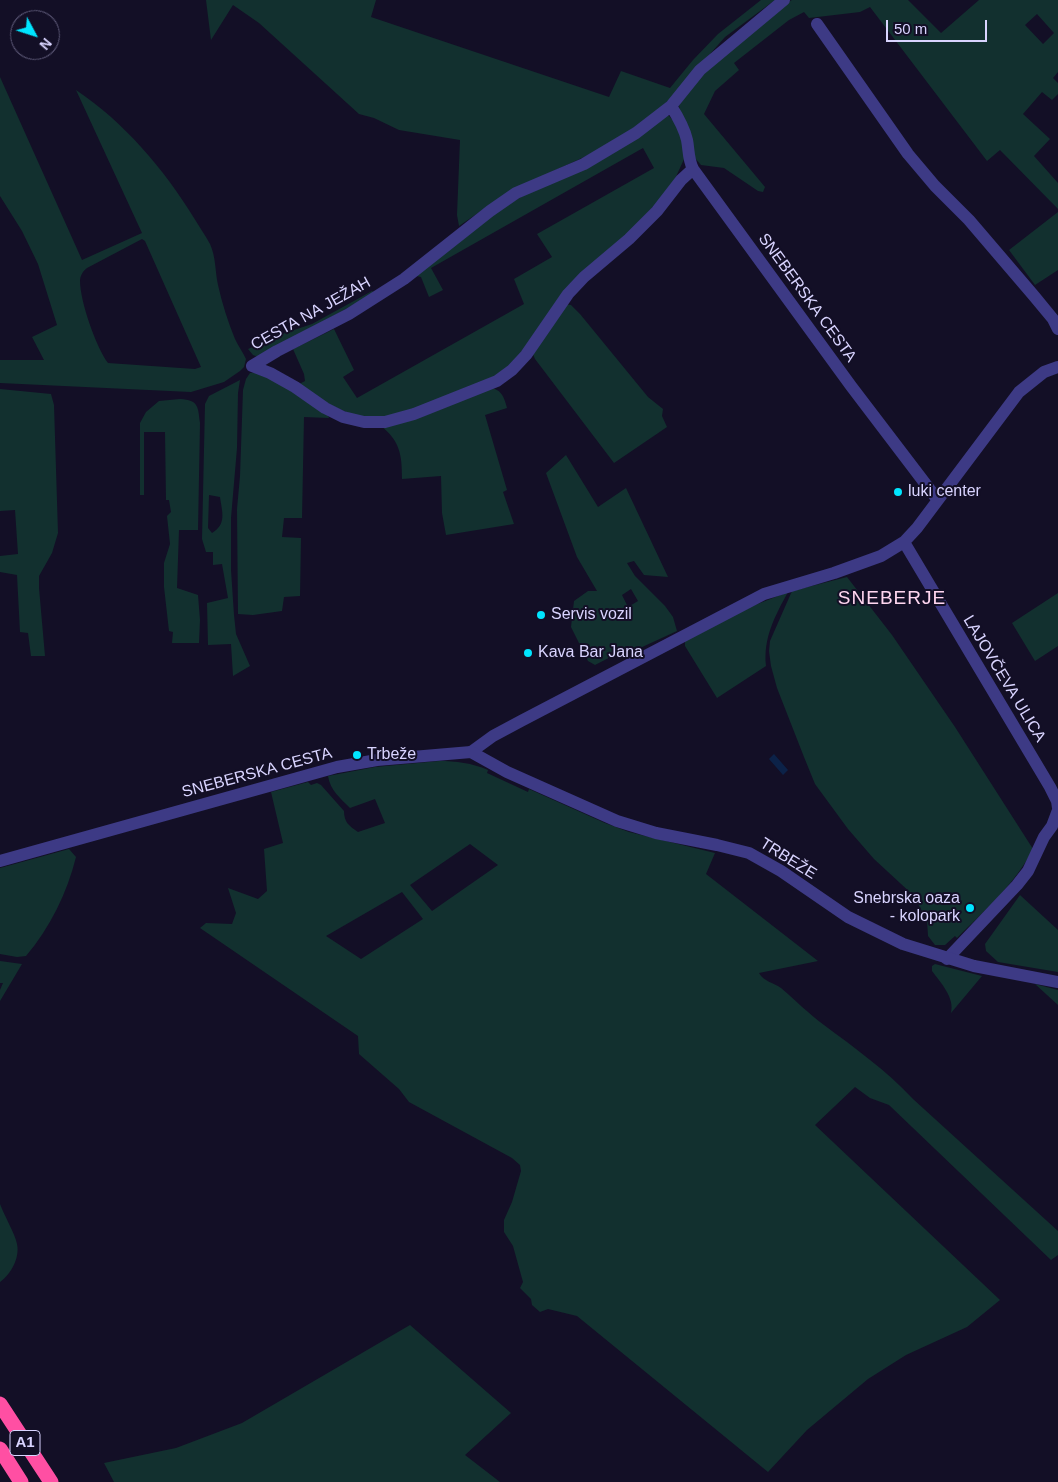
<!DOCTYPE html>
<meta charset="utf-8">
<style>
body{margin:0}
#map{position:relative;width:1058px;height:1482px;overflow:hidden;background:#130f26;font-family:Helvetica,sans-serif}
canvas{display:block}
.north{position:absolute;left:10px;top:10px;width:50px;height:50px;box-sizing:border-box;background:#130f26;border:1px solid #625e7d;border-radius:50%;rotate:130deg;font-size:14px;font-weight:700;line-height:20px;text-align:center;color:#d9d4ff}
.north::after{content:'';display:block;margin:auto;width:18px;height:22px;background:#00e5ff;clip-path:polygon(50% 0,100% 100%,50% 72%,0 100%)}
.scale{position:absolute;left:886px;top:20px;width:101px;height:22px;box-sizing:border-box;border:2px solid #d9d4ff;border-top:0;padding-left:6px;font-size:15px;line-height:18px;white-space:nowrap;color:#d9d4ff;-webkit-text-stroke:4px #130f26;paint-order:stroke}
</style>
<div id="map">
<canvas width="1058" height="1482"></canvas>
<div class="north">N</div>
<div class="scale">50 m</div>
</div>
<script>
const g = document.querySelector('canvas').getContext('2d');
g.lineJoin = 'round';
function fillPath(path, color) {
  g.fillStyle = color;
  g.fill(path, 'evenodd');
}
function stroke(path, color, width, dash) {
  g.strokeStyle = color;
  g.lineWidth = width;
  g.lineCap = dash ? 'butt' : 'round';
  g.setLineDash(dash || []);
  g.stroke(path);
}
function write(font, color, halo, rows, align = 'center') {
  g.font = font + ' Helvetica,sans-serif';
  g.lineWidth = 4;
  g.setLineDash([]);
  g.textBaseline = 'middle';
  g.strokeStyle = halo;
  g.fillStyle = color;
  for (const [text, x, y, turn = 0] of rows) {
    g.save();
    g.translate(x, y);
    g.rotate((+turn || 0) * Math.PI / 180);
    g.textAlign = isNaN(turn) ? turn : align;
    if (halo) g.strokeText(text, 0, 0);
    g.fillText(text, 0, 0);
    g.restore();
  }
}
fillPath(new Path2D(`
 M206 0H376L371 17 609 97 621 71 670 88 693 60 718 34 761 0H775L725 37 673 96 649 119 606 147 510 191 459 226 457 215 460 140 399 130 374 118 359 114 259 23 233 5 211 40Z
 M792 0H908L941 33 979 0H1058V72L1053 78 1058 83V94L1052 100 1042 92 1023 114 1050 139 1034 156 1058 183V209L1000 150 987 161 870 7 860 12 809 18 804 12 789 20 734 63 739 70 715 91 704 114 765 187 763 192 758 191 724 168 701 165 694 157 680 114 679 105 694 82 779 7ZM1037 14 1054 33 1043 44 1025 25Z
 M0 77 82 260 142 233 76 90C124 122 164 169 194 218 199 226 205 235 210 244 216 257 215 271 218 285 222 303 228 322 235 339 238 346 243 352 246 359L244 367 240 371 224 382 191 392 0 383V360H44L32 337 57 325 38 264 22 231 0 196ZM142 239 145 241 201 367 195 369 108 363C96 347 80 301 80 281 80 276 83 271 87 268Z
 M662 116H669L674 121 681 134 685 157 674 181 664 195 631 230 507 372 410 412 373 419 360 418 328 404 299 384 305 381 304 374 293 349 334 329 354 370 343 377 357 398 524 304 514 279 552 257 537 234 654 168 643 148 431 268 443 290 429 297 421 277 412 275 474 224Z
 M1058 212V270L1035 285 1009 250Z
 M372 291 375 293 258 357 253 355 248 349 285 333 312 324Z
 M564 304 571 305 580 314 648 397 663 409 662 416 667 427 614 463 535 359 532 352Z
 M263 372 327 414 329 418 304 417 302 518H284L282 537 301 538 300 596 284 597 282 611 253 615 238 614 237 509 240 476 243 390 246 379 250 373Z
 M240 380 238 393 237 448 231 518V570L234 615 236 634 250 666 233 676 231 644 208 645 207 603 228 598 222 564 213 565V552H206L202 539 205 404 209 396ZM209 495 220 497C222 512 227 524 212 533L208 528Z
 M488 387C501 389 504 396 507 408L485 415 507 490 503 492 514 524 446 535 442 513 441 476 402 479C402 454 400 441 380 425Z
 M0 389 51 394 54 405 58 533 52 553 39 576V588L45 656H31L28 633 20 632 17 575 0 572V556L18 554 15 510 0 511Z
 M180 399C199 400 198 407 200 423L198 530H179L177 588 198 595 200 620 199 643H172L173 632 169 631 164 587V563L170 544 167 516 171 512 169 500H166L165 432H144V495H140V423L146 412 159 401Z
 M566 455 598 507 626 488 668 577 644 575 634 561 627 563 635 576 665 606 673 617 677 631 640 648H628L595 665 588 661 571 627 574 601 588 591H597L577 557 546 473ZM631 589 638 601 628 607 622 595Z
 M847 577 892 635 955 727 1033 849C1015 884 985 910 957 938L955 936 945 945H935L928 936 927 920 913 895 874 859 848 829 815 784 804 757 777 688 771 666 769 651 770 641 792 591Z
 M788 592C775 616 763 638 766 666L717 698 685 646V641L750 607Z
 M1058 593V646L1035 661 1012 623Z
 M439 761C456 761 472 763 488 770L487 773 528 792 529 789 605 823 629 832 715 853 706 874 818 961 759 973C764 982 773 982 781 988 795 1000 809 1014 824 1025 855 1048 887 1071 913 1099L1058 1231V1255L1051 1260 889 1105 870 1098 855 1087 815 1125 1000 1300 967 1327 906 1355 868 1379 807 1430 768 1472 577 1316 548 1309 540 1312 532 1305 531 1299 520 1288 523 1282 513 1246 504 1232V1220L512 1202 521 1171 520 1165 512 1158 409 1102 399 1089 359 1054 358 1036 200 928 206 923 232 924 236 913 228 888 258 899 267 891 264 849 283 843 271 792 308 782 311 785 317 783 321 785 344 811C344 822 349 826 358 832L385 823 375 799 350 808C341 799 330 790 328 776L375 767ZM470 844 498 865 432 911 410 885ZM402 892 423 919 361 959 326 936Z
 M69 849 76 857C67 893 50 928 26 956L17 957 0 954V868Z
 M1020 895 1058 930V972L998 962 986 951 985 944Z
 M0 961 22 964 0 1001V990L3 983H0Z
 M935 964 982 976 951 1013C955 998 941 983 932 971V966Z
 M1035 984 1058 990V1005Z
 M0 1204C4 1215 15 1234 17 1244 20 1258 11 1274 0 1282Z
 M410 1325 511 1413 465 1455 500 1482H114L104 1463 176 1448 242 1423Z`), '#12302f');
fillPath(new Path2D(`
 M774 754 788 770 783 775 769 759Z`), '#0c2248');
stroke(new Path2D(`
 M817 24 908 154 935 186 969 220 1034 296 1053 319 1058 329
 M671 106C678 117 684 127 687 140 689 150 688 159 693 169L851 386 937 499
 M693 169 681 180 657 211 629 239 584 277 568 294 526 355 512 370 497 381 414 414 385 422H364L343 417 325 408 295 387 270 373 252 366 277 351 349 314 404 279 490 211 516 193 584 164 636 133 671 106 700 70 784 0
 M904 542 1050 787 1057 801 1058 808
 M471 752 493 736 521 721 764 594 834 573 881 556 904 542 917 528 1019 392 1044 372 1058 367
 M947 959 1017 885 1028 871 1044 837 1052 826 1058 810`), '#3d3a85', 12);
stroke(new Path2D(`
 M0 861 337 767 377 760 471 752 507 772 617 821 656 833 717 845 749 853 781 871 848 917 903 944 974 966 1058 982`), '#3d3a85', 12);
stroke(new Path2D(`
 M0 1404 51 1482
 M0 1449 21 1482`), '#ff4fa3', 15);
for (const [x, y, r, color] of [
 [898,492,5,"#00e5ff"],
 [541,615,5,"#00e5ff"],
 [528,653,5,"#00e5ff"],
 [357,755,5,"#00e5ff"],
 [970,908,5,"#00e5ff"]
]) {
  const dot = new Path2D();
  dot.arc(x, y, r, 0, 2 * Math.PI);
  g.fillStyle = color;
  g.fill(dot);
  stroke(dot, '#130f26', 2);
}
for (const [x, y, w] of [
 [25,1443,30]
]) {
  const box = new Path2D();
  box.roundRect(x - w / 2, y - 12.5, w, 25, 4);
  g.fillStyle = '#130f26';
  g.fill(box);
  stroke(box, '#d9d4ff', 1);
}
write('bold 15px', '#d9d4ff', null, [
 ["A1",25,1443]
]);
write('16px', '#d9d4ff', '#130f26', [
 ["SNEBERSKA CESTA",807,298,54],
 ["CESTA NA JEŽAH",311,314,-29],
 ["LAJOVČEVA ULICA",1004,679,59],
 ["SNEBERSKA CESTA",257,773,-15],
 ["TRBEŽE",788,859,32]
]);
write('16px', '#d9d4ff', '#130f26', [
 ["luki center",908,492],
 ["Servis vozil",551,615],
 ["Kava Bar Jana",538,653],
 ["Trbeže",367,755],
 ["Snebrska oaza",960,899,"right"],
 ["- kolopark",960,917,"right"]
], 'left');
g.letterSpacing = '1px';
write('19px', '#ffd6f0', '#130f26', [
 ["SNEBERJE",892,599]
]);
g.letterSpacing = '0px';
</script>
